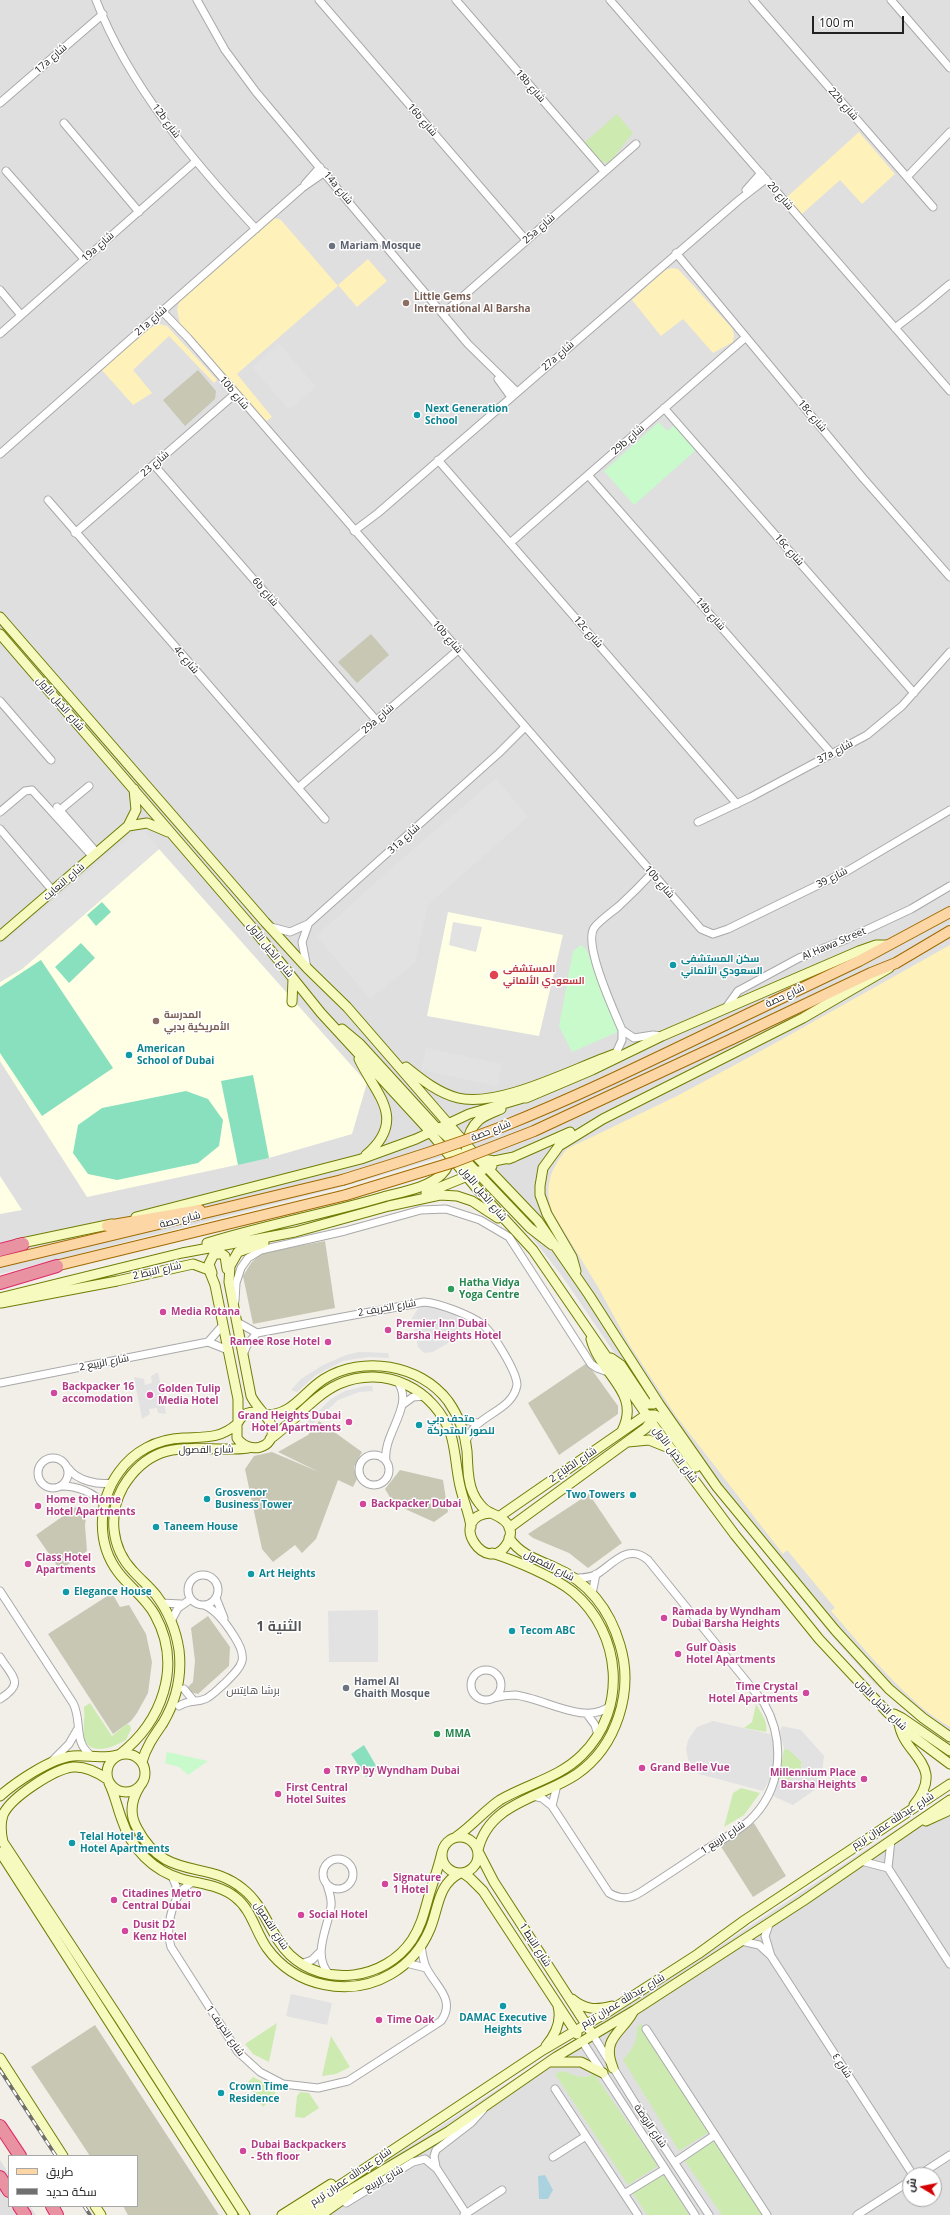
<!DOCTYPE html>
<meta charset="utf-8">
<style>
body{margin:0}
#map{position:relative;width:950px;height:2215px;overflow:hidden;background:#f2efe9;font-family:"Open Sans",Cairo,sans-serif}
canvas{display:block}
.legend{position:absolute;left:8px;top:2155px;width:130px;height:52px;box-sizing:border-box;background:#fff;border:1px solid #a7a7a7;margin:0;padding:5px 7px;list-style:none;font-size:12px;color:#222}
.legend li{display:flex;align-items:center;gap:8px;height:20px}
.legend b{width:20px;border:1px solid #a7a7a7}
.north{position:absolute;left:902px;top:2167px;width:40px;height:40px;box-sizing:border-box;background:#fff;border:1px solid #a7a7a7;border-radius:50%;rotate:280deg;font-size:11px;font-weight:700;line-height:16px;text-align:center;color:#222}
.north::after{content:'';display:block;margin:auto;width:14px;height:18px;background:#d40000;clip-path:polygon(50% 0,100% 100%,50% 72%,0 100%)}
.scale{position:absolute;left:812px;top:16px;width:92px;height:18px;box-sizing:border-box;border:2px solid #222;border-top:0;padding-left:5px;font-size:12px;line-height:14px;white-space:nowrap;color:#222;-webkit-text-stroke:3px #fff;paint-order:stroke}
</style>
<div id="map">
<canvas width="950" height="2215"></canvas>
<ul class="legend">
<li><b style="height:5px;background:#fcd6a4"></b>طريق</li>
<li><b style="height:5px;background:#707070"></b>سكة حديد</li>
</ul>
<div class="north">ش</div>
<div class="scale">100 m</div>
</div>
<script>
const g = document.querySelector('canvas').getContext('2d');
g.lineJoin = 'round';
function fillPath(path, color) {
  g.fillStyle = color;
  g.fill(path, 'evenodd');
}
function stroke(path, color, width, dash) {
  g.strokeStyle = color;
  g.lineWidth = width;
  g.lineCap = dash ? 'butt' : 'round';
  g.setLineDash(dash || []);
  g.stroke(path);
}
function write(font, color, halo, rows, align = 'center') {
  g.font = font + ' "Open Sans",Cairo,sans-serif';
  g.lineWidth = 3;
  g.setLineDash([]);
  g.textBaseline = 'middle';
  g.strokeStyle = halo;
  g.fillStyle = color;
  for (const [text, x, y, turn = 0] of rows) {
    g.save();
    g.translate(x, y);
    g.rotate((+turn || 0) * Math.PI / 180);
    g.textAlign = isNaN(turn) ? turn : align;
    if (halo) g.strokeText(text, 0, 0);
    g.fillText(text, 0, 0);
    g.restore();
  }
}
fillPath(new Path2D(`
 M0 0H950V1745L934 1735 874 1683 833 1637 796 1592 611 1348 562 1276 510 1209 458 1152 345 1186 0 1274Z
 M950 1794V2215H303L709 1953ZM910 2175H934V2199H910Z
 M0 2160 9 2174V2206H30L36 2215H0Z`), '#e0dfdf');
fillPath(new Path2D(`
 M159 849 367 1083 352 1134 269 1158 87 1197 0 1061V982L22 969Z
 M448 912 563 935 539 1036 427 1016Z
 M0 1176 22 1210 0 1214Z`), '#ffffe5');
fillPath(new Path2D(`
 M198 370 216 391 215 399 185 426 163 400Z
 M371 634 389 655 357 683 338 662Z
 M325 1241 335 1308 253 1324 243 1276 251 1263 261 1253Z
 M587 1363 618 1406V1414L559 1455 528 1403Z
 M319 1421 362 1452 354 1467 357 1479 353 1487 338 1480 316 1539 302 1553 295 1545 273 1562 262 1549 245 1469 254 1456 272 1452 319 1472 278 1452 308 1435Z
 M400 1470 443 1480 448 1512 434 1522 394 1504 385 1489Z
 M589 1494 622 1543 588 1568 569 1553 533 1538 528 1534Z
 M76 1507 87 1511 85 1525 87 1551 60 1570 36 1535Z
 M112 1593 120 1607 129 1605 146 1634 152 1662 148 1693 137 1713 131 1721 113 1734 48 1634Z
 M208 1616 230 1647 229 1666 198 1694 190 1692 188 1687 193 1682 195 1661 191 1628Z
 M754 1823 786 1876 753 1897 720 1845Z
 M95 2025 219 2215H128L123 2206H137V2156H90L31 2067Z`), '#c7c7b4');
fillPath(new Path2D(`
 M617 114 633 133 609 163 601 162 584 143Z
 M90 1703 112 1736 127 1724 130 1725 131 1729 126 1740C114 1747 88 1758 84 1736 83 1727 85 1717 84 1707Z
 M756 1704C760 1711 769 1723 766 1732L744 1728 752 1722Z
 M784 1749H789L802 1762 800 1773 786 1781 779 1779Z
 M741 1788 760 1793 744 1815 724 1827 733 1793Z
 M277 2023 269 2062 253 2054 245 2044Z
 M641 2024 709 2132 679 2151 623 2060C632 2050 638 2041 637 2027Z
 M331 2036 350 2067 336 2074 322 2076Z
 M562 2071C575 2074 580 2081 594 2074L658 2166 628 2185 555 2074Z
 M253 2077 265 2083 270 2082 279 2087 271 2099 263 2107 247 2083Z
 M300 2092 309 2093 319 2108 304 2118 295 2117 297 2096Z
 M715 2140 763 2215H722L685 2161Z
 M663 2174 689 2215H647L633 2193Z`), '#cdebb0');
fillPath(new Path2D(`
 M859 132 895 174 862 204 840 180 802 214 787 197Z
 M274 218 281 220 338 286 237 374 272 417 265 422 180 324 177 309 180 300Z
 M368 259 387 281 357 307 338 285Z
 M672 268 678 269 732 328 734 335 733 342 713 353 683 319 661 336 632 300 665 270Z
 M159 324 167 326 217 380 214 383 169 336 133 370 152 393 133 405 101 369 150 328Z
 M950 945V1727C908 1704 864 1648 831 1611L835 1608 787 1550 783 1554 676 1416 629 1344 598 1287 553 1213C543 1188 550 1169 567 1149L677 1096 770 1046Z`), '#fff1ba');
fillPath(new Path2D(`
 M659 422 667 431 674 425 696 450 634 505 604 471Z
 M581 945 586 949 622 1030 572 1052 559 1026 573 951Z
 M167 1752 208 1761 188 1775 179 1767 165 1763Z`), '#c8facc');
fillPath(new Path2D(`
 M102 902 111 912 96 926 87 915Z
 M81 943 95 958 69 983 55 967Z
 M41 960 113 1068 42 1116 0 1053V987Z
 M253 1075 269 1158 238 1165 221 1081Z
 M186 1091 208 1099 223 1120 219 1146 198 1163 117 1180 88 1174 73 1153 78 1125 102 1108Z
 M364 1745 378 1769 366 1777 351 1754Z`), '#88e0be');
fillPath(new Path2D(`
 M279 343 316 387 289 410 252 367Z
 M496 778 528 817 428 905 415 963 370 999 316 936 397 863Z
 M142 827 159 849 22 969 0 982V945Z
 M453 922 482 927 476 952 449 945Z
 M426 1048 502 1064 497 1086 421 1070Z
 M431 1305 454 1314 459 1320 461 1329 458 1337 433 1352 424 1353 418 1347 412 1318 417 1310 423 1306Z
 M359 1352 388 1353 389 1358 368 1357 343 1361 316 1375 297 1392 291 1390 301 1379 323 1365 346 1355Z
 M158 1372 166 1414 158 1413 157 1408 149 1409 150 1414 142 1419 134 1377 144 1379 145 1385 152 1383 151 1376Z
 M365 1386H372L373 1391 359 1392 338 1400 311 1426 306 1423 331 1399 345 1391Z
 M378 1610V1662H329L328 1611Z
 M713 1721 770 1734 776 1751 770 1779 763 1791 699 1774 695 1771 688 1759 686 1749 688 1740 697 1727Z
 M782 1726 801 1730 824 1756 820 1786 793 1805 773 1796 779 1779 786 1781 800 1773 802 1762 789 1750 784 1749 780 1732Z
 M291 1994 332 2003 327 2025 286 2016Z`), '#e2e2e2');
fillPath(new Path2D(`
 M545 2175 553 2190 548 2199H539L538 2176Z`), '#aad3df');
const street = new Path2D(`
 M96 0C129 86 194 162 256 229
 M197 0 225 50 256 92 468 344 517 392
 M319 0 526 240
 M456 0 604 171
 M610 0 950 391
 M753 0 933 207
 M891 0 950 68
 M0 103 103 14
 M64 123 139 212
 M6 171 84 259
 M907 177 950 132
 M305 184 320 167
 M746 190 761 173
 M676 253 863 478 950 577
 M0 290 21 315
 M162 311 188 338 701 929 713 934 728 929 849 870 950 810
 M443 314 636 144
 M895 328 921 308 950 284
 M0 334 196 161
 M498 379 511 397
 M664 408 914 693
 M0 454 302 188 325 172
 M438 460 737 804
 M154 465 376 720
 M588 475 832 754
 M48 500 325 819
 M354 531 378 513 739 200 766 179
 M75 533 235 394
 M510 543 746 337
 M0 701 51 760
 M298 788 458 650
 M57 807 97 853
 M60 810 89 786
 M0 812 25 791 32 790 93 857
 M698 822 751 797 867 735 902 706 950 652
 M0 829 53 891
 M271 927 290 932 308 924 499 753 525 727
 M307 968 302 942 308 925
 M725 1009 738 991 799 958 847 939 911 909 950 886
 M622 1030 634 1038 653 1035 662 1036
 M616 1053 622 1040V1030C614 1011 583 945 594 928 600 920 611 913 619 906 631 895 641 885 652 873
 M235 1301 236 1283 241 1268 248 1258 261 1250 345 1231 421 1210 446 1209 480 1220 509 1237 591 1364 597 1368 608 1372
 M237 1322 257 1333 424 1302C439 1303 470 1315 482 1324 493 1333 517 1372 517 1385 512 1413 475 1413 466 1442
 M208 1342 223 1325
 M243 1355 247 1345 257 1333
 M0 1383 208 1342 228 1350
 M402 1405 413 1397 425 1396
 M458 1418 477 1423
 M359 1470a15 15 0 1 1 30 0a15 15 0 1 1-30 0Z
 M38 1473a15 15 0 1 1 30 0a15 15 0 1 1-30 0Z
 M386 1461C382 1434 416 1405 397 1381
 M68 1468C77 1481 98 1485 112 1483
 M61 1486C77 1486 94 1492 104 1505
 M188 1590a15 15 0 1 1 30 0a15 15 0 1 1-30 0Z
 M0 1591 73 1703C83 1722 72 1743 93 1757
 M592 1594 596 1574
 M216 1598 224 1618
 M161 1603 181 1604
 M171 1621 178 1608 191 1599
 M0 1657C13 1678 25 1683 0 1699
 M471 1685a15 15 0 1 1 30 0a15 15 0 1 1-30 0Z
 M184 1689 193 1700
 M494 1698C501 1696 508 1695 515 1695 544 1698 585 1726 610 1706
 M179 1706C190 1699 196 1703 205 1699 212 1696 219 1688 225 1683 243 1665 249 1659 234 1636 227 1625 217 1610 204 1605
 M587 1714 595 1725 598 1735
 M50 1763 69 1744 77 1730
 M532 1796 542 1798 552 1806 609 1893C621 1900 630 1899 641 1892 661 1879 681 1866 700 1853 716 1843 734 1834 749 1821 782 1790 786 1742 764 1703L648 1560C628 1543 614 1563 597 1574 590 1578 583 1578 575 1578
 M552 1806 557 1785
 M891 1840 888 1868 950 1964
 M323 1874a15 15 0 1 1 30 0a15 15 0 1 1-30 0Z
 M861 1861 888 1868
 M172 1876 176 1886 177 1896
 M194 1882C172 1890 165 1928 171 1947L238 2052 260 2072 283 2084 318 2088 348 2081 441 2021C457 1999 434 1985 426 1967 423 1961 422 1952 421 1945
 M327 1885C329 1891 332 1899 331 1906 328 1928 311 1956 330 1975
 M770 1922 765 1936 771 1956
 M741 1941 759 1945 771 1956 913 2175
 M406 1963 426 1968
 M301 1964 312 1960 320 1952
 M646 2029 767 2215
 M593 2035 635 2103 709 2215
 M582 2041 695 2215
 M555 2089 638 2215
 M553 2157 586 2136
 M675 2162 715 2135
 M436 2167 434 2156 436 2150 471 2123 483 2110
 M919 2175 950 2155
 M624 2194 665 2169
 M346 2203 413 2162 425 2159 437 2169 467 2215
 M464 2215 502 2190
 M857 2215 910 2181`);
const secondary = new Path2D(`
 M0 617 265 922 307 968 347 1007 478 1158 538 1221 589 1295 659 1404 717 1487 835 1630 889 1689 923 1718 950 1737
 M0 634 251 926 321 1013 425 1126 478 1190 533 1250 657 1430 735 1535 819 1639 888 1713 914 1737 950 1764
 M128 826 147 823 168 832
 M0 936 128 826 136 810 134 789
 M292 1002 293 979
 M342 1029 360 1044 434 1125 454 1143
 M359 1059C376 1095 408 1119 366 1155
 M406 1067C421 1079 438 1093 458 1098 500 1108 574 1068 615 1054
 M526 1098 592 1070 662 1036 859 951 876 945H888
 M449 1143 530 1228 552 1245
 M478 1158 494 1161 514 1157
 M509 1159 570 1132
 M469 1177C464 1159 464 1133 479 1120 485 1115 494 1112 501 1109
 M426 1193 492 1166
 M136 1217 361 1159 416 1139 469 1114 530 1096
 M207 1243C265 1225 325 1214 383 1197 402 1192 428 1188 442 1174 454 1163 453 1140 449 1125
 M17 1244 112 1224
 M576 1271 572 1257 547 1214 540 1195V1186L543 1168 559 1146 603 1119 803 1018 889 968
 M212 1273 209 1264 214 1254H222L225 1256 227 1269
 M0 1298 182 1253 295 1232 389 1206 440 1195 457 1196 472 1201 498 1218
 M1 1303 117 1281 193 1264 209 1270 215 1285 238 1399V1421
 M591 1339C600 1375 642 1392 622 1431
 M611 1358 621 1365 647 1404H653L655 1398
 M261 1413C251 1410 242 1413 237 1424V1438C248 1455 276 1449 272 1427 270 1418 256 1407 251 1396L229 1282 230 1266 238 1252 264 1243
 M264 1415C293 1416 303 1392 324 1379 362 1355 420 1364 448 1401 458 1415 465 1433 467 1451 468 1465 467 1480 473 1493 476 1500 483 1510 491 1513 503 1518 516 1526 508 1542 488 1580 444 1516 491 1513
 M270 1439C293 1423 314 1395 339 1384 385 1364 435 1389 451 1435 456 1452 456 1469 460 1486 463 1500 469 1512 471 1527
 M628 1442 649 1440 669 1448
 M500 1516 646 1415H655L661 1419 696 1467
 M509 1528 646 1428 654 1417
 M894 1714 902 1718 950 1751
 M899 1723C903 1756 947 1764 914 1805
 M107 1773a19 19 0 1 1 38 0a19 19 0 1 1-38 0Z
 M119 1755C162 1722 183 1666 155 1615 146 1598 129 1587 118 1572 96 1543 98 1501 119 1472 134 1451 157 1439 183 1438 205 1437 220 1439 237 1424
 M142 1762C146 1747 154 1736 163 1723 176 1701 182 1675 179 1650 176 1630 168 1611 156 1595 149 1586 140 1579 133 1571 111 1548 108 1514 123 1487 132 1472 145 1459 161 1453 186 1444 221 1452 248 1448
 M107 1779C97 1772 86 1766 73 1767 54 1769 10 1798 3 1815 0 1824 1 1833 3 1842L120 2020 245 2215
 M109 1783C115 1795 117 1807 122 1820 131 1848 153 1871 182 1879 200 1884 220 1885 235 1897 252 1910 255 1931 267 1948 295 1987 350 1998 391 1974 408 1964 422 1948 430 1929 439 1908 437 1885 460 1873
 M140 1786C131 1800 129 1814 137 1828 166 1883 206 1858 243 1889 265 1906 270 1936 290 1955 325 1988 385 1980 412 1940 422 1925 425 1909 430 1892 434 1879 439 1866 442 1852
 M0 1796C16 1782 51 1758 73 1756 88 1755 102 1759 117 1755
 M926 1821 950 1810
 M442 1855a18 18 0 1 1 36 0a18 18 0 1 1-36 0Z
 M456 1837C472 1826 484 1811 500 1800 527 1784 559 1778 582 1755 628 1710 622 1633 573 1592 555 1577 514 1560 492 1553
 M478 1850C489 1802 542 1798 577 1774 617 1746 634 1691 620 1645 610 1610 588 1581 554 1567 536 1559 521 1555 509 1538
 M0 1852 233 2215
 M479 1853 494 1882 593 2035
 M463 1873 470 1878 483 1891 577 2034
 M572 1999C585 2010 596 2010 612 2006
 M546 2046C556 2034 562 2021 558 2006
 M0 2058 63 2156
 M549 2062H581L603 2073
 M613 2068C601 2038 621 2034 633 2012
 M95 2206 101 2215
 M282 2215 331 2184
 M295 2215 543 2050 611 2010 698 1954 745 1920 950 1784
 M308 2215 449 2131 556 2057 635 2010 803 1901 950 1800
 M321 2215 349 2195`);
const primary = new Path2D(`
 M725 1025 859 961 950 912
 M732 1039 871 973 896 963 950 931
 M107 1226 200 1210
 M0 1262 342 1180
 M51 1267 346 1195`);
const highway = new Path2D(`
 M0 1250 23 1244
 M0 1283 57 1266
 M0 2126 20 2156
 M0 2177 9 2191
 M19 2206 25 2215
 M52 2206 57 2215`);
stroke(street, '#a9a9a9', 9);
stroke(secondary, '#707d05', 11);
stroke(primary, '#a06b00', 12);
stroke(highway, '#dc2a67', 14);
stroke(street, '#fff', 7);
stroke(secondary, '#f7fabf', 9);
stroke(primary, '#fcd6a4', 10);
stroke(highway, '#e892a2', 12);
const rail = new Path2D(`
 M0 2070 56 2156
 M84 2206 90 2215`);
stroke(rail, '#707070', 3.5);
stroke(rail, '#fff', 2, [6]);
const primaryBridge = new Path2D(`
 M342 1180C397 1163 451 1147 504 1126 579 1096 652 1060 725 1025
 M346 1195 454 1162 534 1131 732 1039`);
stroke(primaryBridge, '#a06b00', 12, []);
stroke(primaryBridge, '#fcd6a4', 10);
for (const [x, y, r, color] of [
 [332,246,4,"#6b7280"],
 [406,303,4,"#8d6e63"],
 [417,415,4,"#0f9aa8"],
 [673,965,4,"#0f9aa8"],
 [494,975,5,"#e0444e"],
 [156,1021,4,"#8d6e63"],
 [129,1055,4,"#0f9aa8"],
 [451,1289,4,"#2e9e5b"],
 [163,1312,4,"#d1479c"],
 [388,1330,4,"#d1479c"],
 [328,1342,4,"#d1479c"],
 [54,1393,4,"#d1479c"],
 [150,1395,4,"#d1479c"],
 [349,1422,4,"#d1479c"],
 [419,1425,4,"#0f9aa8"],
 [633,1495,4,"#0f9aa8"],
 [207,1499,4,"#0f9aa8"],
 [363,1504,4,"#d1479c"],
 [38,1506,4,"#d1479c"],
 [156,1527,4,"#0f9aa8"],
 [28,1564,4,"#d1479c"],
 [251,1574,4,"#0f9aa8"],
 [66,1592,4,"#0f9aa8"],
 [664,1618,4,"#d1479c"],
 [512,1631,4,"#0f9aa8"],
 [678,1654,4,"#d1479c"],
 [346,1688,4,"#6b7280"],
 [806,1693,4,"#d1479c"],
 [437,1734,4,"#2e9e5b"],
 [642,1768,4,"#d1479c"],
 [327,1771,4,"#d1479c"],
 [864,1779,4,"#d1479c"],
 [278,1794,4,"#d1479c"],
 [72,1843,4,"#0f9aa8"],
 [385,1884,4,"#d1479c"],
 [114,1900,4,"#d1479c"],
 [301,1915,4,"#d1479c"],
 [125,1931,4,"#d1479c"],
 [503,2006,4,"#0f9aa8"],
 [379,2020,4,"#d1479c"],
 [221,2093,4,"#0f9aa8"],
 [243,2151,4,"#d1479c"]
]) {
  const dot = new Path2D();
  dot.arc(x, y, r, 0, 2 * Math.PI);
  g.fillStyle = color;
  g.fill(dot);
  stroke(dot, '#fff', 1.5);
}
write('10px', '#222', '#fff', [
 ["17a شارع",51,59,-41],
 ["18b شارع",530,86,49],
 ["22b شارع",843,104,49],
 ["16b شارع",422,120,49],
 ["12b شارع",166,121,53],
 ["14a شارع",338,188,50],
 ["شارع 20",780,196,49],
 ["25a شارع",539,229,-41],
 ["19a شارع",98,247,-41],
 ["21a شارع",151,321,-41],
 ["27a شارع",558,356,-41],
 ["10b شارع",234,393,50],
 ["18c شارع",812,416,50],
 ["29b شارع",628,440,-41],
 ["شارع 23",155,464,-41],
 ["16c شارع",789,550,49],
 ["6b شارع",265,592,49],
 ["14b شارع",710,614,49],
 ["12c شارع",588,632,49],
 ["10b شارع",447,637,49],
 ["4c شارع",186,660,49],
 ["شارع الخيل الأول",60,704,49],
 ["29a شارع",378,719,-41],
 ["37a شارع",835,752,-28],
 ["31a شارع",404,839,-42],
 ["شارع 39",832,878,-27],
 ["شارع النعايت",64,882,-41],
 ["10b شارع",659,882,49],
 ["Al Hawa Street",834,944,-23],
 ["شارع الخيل الأول",270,950,51],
 ["شارع حصة",785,996,-25],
 ["شارع حصة",491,1131,-21],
 ["شارع الخيل الأول",483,1194,50],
 ["شارع حصة",180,1220,-14],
 ["شارع النبط 2",157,1271,-13],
 ["شارع الخريف 2",387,1308,-10],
 ["شارع الربيع 2",104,1363,-11],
 ["شارع الفصول",206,1450,-1],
 ["شارع الخيل الأول",675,1455,53],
 ["شارع الطباع 2",573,1465,-34],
 ["شارع الفصول",549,1566,27],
 ["شارع الخيل الأول",881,1705,45],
 ["شارع عبدالله عمران تريم",893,1821,-33],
 ["شارع الربيع 1",723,1838,-34],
 ["شارع الفصول",271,1926,57],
 ["شارع النبط 1",535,1945,57],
 ["شارع عبدالله عمران تريم",623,2001,-31],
 ["شارع الخريف 1",225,2031,55],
 ["شارع ٤",842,2066,57],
 ["شارع الروضة",650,2126,56],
 ["شارع عبدالله عمران تريم",351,2177,-34],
 ["شارع الربيع",384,2179,-29]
]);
write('bold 10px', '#5b616d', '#fff', [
 ["Mariam Mosque",340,246],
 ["Hamel Al",354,1682],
 ["Ghaith Mosque",354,1694]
], 'left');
write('bold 10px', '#785e54', '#fff', [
 ["Little Gems",414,297],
 ["International Al Barsha",414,309],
 ["المدرسة",164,1015],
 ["الأمريكية بدبي",164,1027]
], 'left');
write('bold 10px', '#0d838f', '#fff', [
 ["Next Generation",425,409],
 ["School",425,421],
 ["سكن المستشفى",681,959],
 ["السعودي الألماني",681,971],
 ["American",137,1049],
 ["School of Dubai",137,1061],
 ["متحف دبي",427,1419],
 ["للصور المتحركة",427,1431],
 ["Grosvenor",215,1493],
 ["Business Tower",215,1505],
 ["Two Towers",625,1495,"right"],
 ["Taneem House",164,1527],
 ["Art Heights",259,1574],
 ["Elegance House",74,1592],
 ["Tecom ABC",520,1631],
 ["Telal Hotel &",80,1837],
 ["Hotel Apartments",80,1849],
 ["DAMAC Executive",503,2018,"center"],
 ["Heights",503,2030,"center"],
 ["Crown Time",229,2087],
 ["Residence",229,2099]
], 'left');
write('bold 10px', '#be3a42', '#fff', [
 ["المستشفى",503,969],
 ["السعودي الألماني",503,981]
], 'left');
write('bold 10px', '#27864d', '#fff', [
 ["Hatha Vidya",459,1283],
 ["Yoga Centre",459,1295],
 ["MMA",445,1734]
], 'left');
write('bold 10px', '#b23c85', '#fff', [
 ["Media Rotana",171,1312],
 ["Premier Inn Dubai",396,1324],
 ["Barsha Heights Hotel",396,1336],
 ["Ramee Rose Hotel",320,1342,"right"],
 ["Backpacker 16",62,1387],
 ["accomodation",62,1399],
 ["Golden Tulip",158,1389],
 ["Media Hotel",158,1401],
 ["Grand Heights Dubai",341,1416,"right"],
 ["Hotel Apartments",341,1428,"right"],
 ["Home to Home",46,1500],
 ["Hotel Apartments",46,1512],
 ["Backpacker Dubai",371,1504],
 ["Class Hotel",36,1558],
 ["Apartments",36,1570],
 ["Ramada by Wyndham",672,1612],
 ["Dubai Barsha Heights",672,1624],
 ["Gulf Oasis",686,1648],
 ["Hotel Apartments",686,1660],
 ["Time Crystal",798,1687,"right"],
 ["Hotel Apartments",798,1699,"right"],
 ["Grand Belle Vue",650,1768],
 ["TRYP by Wyndham Dubai",335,1771],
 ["Millennium Place",856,1773,"right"],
 ["Barsha Heights",856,1785,"right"],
 ["First Central",286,1788],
 ["Hotel Suites",286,1800],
 ["Signature",393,1878],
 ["1 Hotel",393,1890],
 ["Citadines Metro",122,1894],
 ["Central Dubai",122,1906],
 ["Social Hotel",309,1915],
 ["Dusit D2",133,1925],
 ["Kenz Hotel",133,1937],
 ["Time Oak",387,2020],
 ["Dubai Backpackers",251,2145],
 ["- 5th floor",251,2157]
], 'left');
write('11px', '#555', '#fff', [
 ["برشا هايتس",253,1691]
]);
write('bold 14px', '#555', '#fff', [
 ["الثنية 1",279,1627]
]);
</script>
